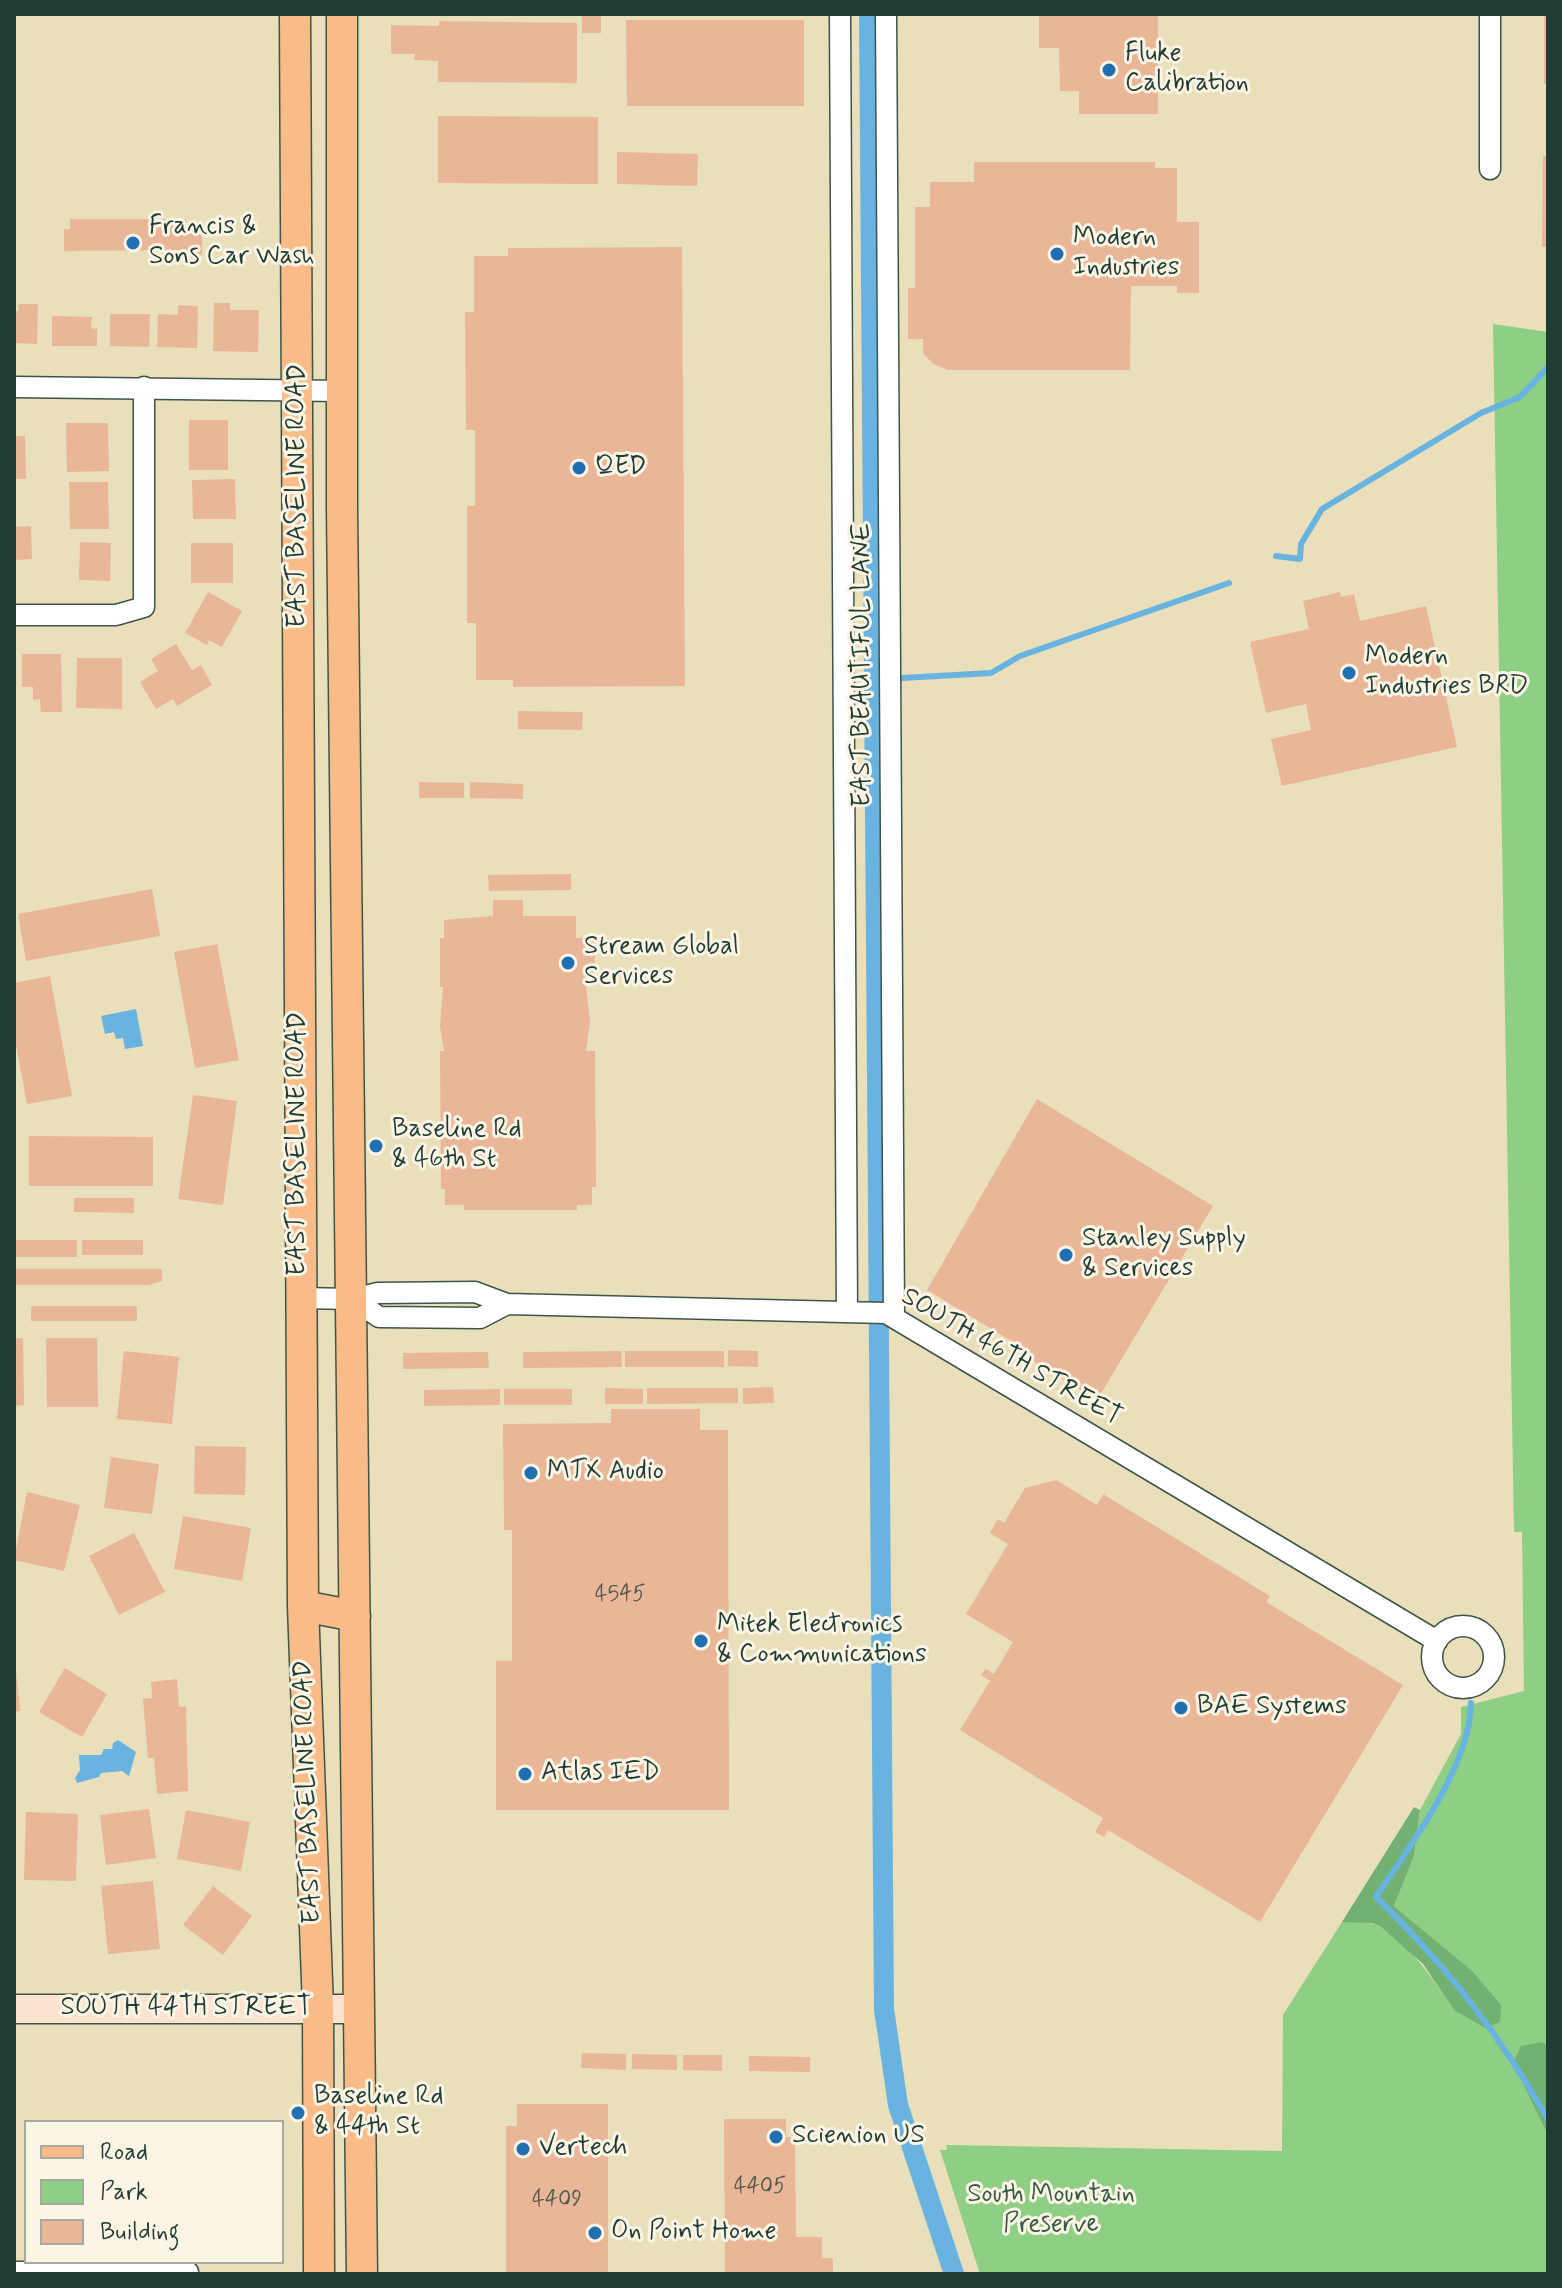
<!DOCTYPE html>
<style>
body{margin:0}
#map{position:relative;width:1562px;height:2288px;overflow:hidden;background:#e9dfbb;font-family:Mynerve,sans-serif}
canvas{display:block}
.frame{position:absolute;inset:0;border:16px solid #1f3d34;pointer-events:none}
.legend{position:absolute;left:24px;top:2120px;width:260px;height:144px;box-sizing:border-box;background:#fcf5e5;border:2px solid #a4ab9e;margin:0;padding:10px 14px;list-style:none;font-size:24px;color:#1f3d34}
.legend li{display:flex;align-items:center;gap:16px;height:40px}
.legend b{width:40px;border:2px solid #a4ab9e}
</style>
<div id="map">
<canvas width="1562" height="2288"></canvas>
<div class="frame"></div>
<ul class="legend">
<li><b style="height:10px;background:#f9bc89"></b>Road</li>
<li><b style="height:22px;background:#8fce85"></b>Park</li>
<li><b style="height:22px;background:#eab698"></b>Building</li>
</ul>
</div>
<script>
const g = document.querySelector('canvas').getContext('2d');
g.lineJoin = 'round';
function fillPath(path, color) {
  g.fillStyle = color;
  g.fill(path, 'evenodd');
}
function stroke(path, color, width, dash) {
  g.strokeStyle = color;
  g.lineWidth = width;
  g.lineCap = dash ? 'butt' : 'round';
  g.setLineDash(dash || []);
  g.stroke(path);
}
function write(font, color, halo, rows, align = 'center') {
  g.font = font + ' Mynerve,sans-serif';
  g.lineWidth = 6;
  g.setLineDash([]);
  g.textBaseline = 'middle';
  g.strokeStyle = halo;
  g.fillStyle = color;
  for (const [text, x, y, turn = 0] of rows) {
    g.save();
    g.translate(x, y);
    g.rotate((+turn || 0) * Math.PI / 180);
    g.textAlign = isNaN(turn) ? turn : align;
    if (halo) g.strokeText(text, 0, 0);
    g.fillText(text, 0, 0);
    g.restore();
  }
}
fillPath(new Path2D(`
 M1493 324 1548 332V2274H980L940 2150H947L946 2145 1282 2151 1283 2015 1342 1922C1352 1922 1364 1921 1373 1924 1403 1933 1437 1985 1454 2010L1472 1972 1394 1906 1414 1856 1420 1810 1461 1734V1707L1524 1691 1522 1532H1514Z`), '#8fce85');
fillPath(new Path2D(`
 M1414 1807 1420 1810 1414 1856 1394 1906 1472 1971 1501 2005 1500 2022 1485 2028 1454 2010 1423 1964 1381 1927 1372 1923 1342 1922Z
 M1542 2042 1548 2046V2135L1513 2063 1521 2046Z`), '#73b172');
fillPath(new Path2D(`
 M136 1009 143 1046 125 1049 123 1038 116 1039 114 1032 105 1034 101 1016Z
 M118 1740 136 1752 129 1776 122 1771 101 1773 99 1777 77 1783 75 1778 80 1770 79 1755H101L104 1749H112L113 1743Z`), '#69b3e1');
stroke(new Path2D(`
 M1276 556 1300 559 1301 544 1322 509 1481 413 1520 397 1548 367
 M902 678 991 673 1020 656 1229 583
 M1471 1703C1471 1764 1410 1847 1376 1897 1449 1969 1497 2031 1548 2119`), '#69b3e1', 6);
stroke(new Path2D(`
 M869 14 884 2009 898 2105 954 2274`), '#69b3e1', 20);
fillPath(new Path2D(`
 M582 14H601V33H582Z
 M1039 14H1158V114H1079V91H1060L1059 48H1039Z
 M1544 14H1548V84H1544Z
 M626 20H804V106H627Z
 M439 21 577 23V83L438 82V61L414 60 415 54H391V25L439 26Z
 M438 116 598 117V184L438 183Z
 M617 152 698 154 697 186 617 184Z
 M1543 156H1548V247H1542Z
 M974 162H1155V168H1177V222H1199V293H1177V286H1131L1130 370H948L933 364 923 353V339H908V288H915V207H930V182H974Z
 M70 219H186V226H202V255H184V250L64 251V229H70Z
 M682 247 685 686 513 687V680H476V623H467V506H475V430H466L465 312H474V256H508V248Z
 M214 303H230V310H259L258 352 213 351Z
 M19 304H38L37 344 14 343V311H18Z
 M178 305 198 306 197 348 157 347 158 314 178 315Z
 M110 314H150L149 347 110 346Z
 M52 316 92 317 91 328 97 329V346H52Z
 M189 420H228V470H189Z
 M66 423H108L109 471 67 472Z
 M14 436H25L26 479H14Z
 M235 479 236 519H193L192 480Z
 M69 482H108L109 529H70Z
 M31 526 32 559 14 560V527Z
 M80 542 111 543 110 581 79 580Z
 M191 543H233V583H191Z
 M208 592 242 611 222 647 209 640 207 645 185 633Z
 M1340 592 1341 597 1354 594 1360 621 1426 606 1457 747 1282 786 1271 739 1311 730 1306 704 1266 713 1250 642 1309 629 1303 601Z
 M176 644 192 670 201 665 212 685 177 706 173 699 156 709 140 682 158 671 151 659Z
 M22 654H61L62 712H41L40 699 33 700V687H22Z
 M77 658H122V709L76 708Z
 M518 711 583 712 582 730 518 729Z
 M419 782 464 783V798H419Z
 M470 782 523 784V799L470 798Z
 M571 874V890L489 891 488 875Z
 M152 889 160 936 26 961 18 914Z
 M493 900H523V916H576V938H595V985H586L590 1022 586 1051H595L596 1187H592V1205H577V1210H464V1205H445V1189H441L440 1051H444L440 1026 443 987H440V938H444V920L493 916Z
 M217 944 239 1060 195 1068 174 952Z
 M50 976 72 1096 27 1104 14 1034V983Z
 M193 1095 237 1101 223 1205 178 1199Z
 M1037 1099 1213 1206 1097 1400 1028 1358 1031 1353 927 1290Z
 M29 1136 153 1137V1186H29Z
 M74 1198H134V1213L74 1212Z
 M16 1240H77V1257H16Z
 M82 1240H143V1255H82Z
 M14 1269H162V1281L149 1285H14Z
 M31 1306H137V1321H31Z
 M14 1338H23L24 1405 14 1406Z
 M46 1338H97L98 1407H47Z
 M728 1350 758 1351V1367L728 1366Z
 M124 1351 179 1357 172 1424 117 1419Z
 M621 1351 622 1367 523 1368V1352Z
 M625 1351H724V1367H625Z
 M488 1352 489 1368 403 1369V1353Z
 M773 1387 774 1403 743 1404V1388Z
 M605 1388 643 1389V1404H605Z
 M647 1388H738V1403L647 1404Z
 M500 1389V1405L424 1406V1390Z
 M504 1389H572V1405H504Z
 M611 1409H700V1430H728L729 1810H496V1661H512V1530H504L503 1424 611 1423Z
 M195 1446 246 1447 245 1495 194 1494Z
 M111 1457 159 1464 152 1514 104 1508Z
 M1056 1480 1097 1505 1103 1494 1270 1596 1266 1602 1403 1685 1260 1922 1108 1830 1104 1837 1095 1832 1103 1818 960 1730 990 1681 981 1675 986 1669 994 1674 1013 1642 966 1614 1008 1544 990 1533 998 1519 1004 1523 1025 1488Z
 M27 1492 80 1505 64 1571 14 1560Z
 M183 1516 251 1528 242 1581 174 1569Z
 M134 1533 165 1592 119 1615 89 1556Z
 M16 1668 20 1711 14 1712V1669Z
 M65 1668 107 1694 82 1737 39 1712Z
 M177 1679 179 1707 186 1706 188 1791 157 1794 154 1758H148L143 1699 152 1698 151 1682Z
 M149 1809 156 1858 106 1865 100 1815Z
 M186 1810 250 1822 241 1871 177 1859Z
 M26 1812 78 1814 76 1881 24 1880Z
 M153 1881 160 1949 108 1954 101 1886Z
 M213 1886 252 1916 223 1955 183 1925Z
 M582 2053 626 2054V2070L581 2068Z
 M632 2054 677 2055V2070L632 2069Z
 M683 2055H722V2071L683 2070Z
 M749 2056 810 2057V2072L749 2071Z
 M517 2104H608V2274H506V2126H517Z
 M724 2119H786V2137H795L796 2237H822V2258H833V2274H725Z`), '#eab698');
const street = new Path2D(`
 M840 14 847 1312
 M886 14 894 1316
 M1490 14V169
 M14 387 341 391
 M14 615H116L144 607V387
 M300 1298 353 1299 378 1293 475 1292 507 1304 886 1313 1437 1641
 M353 1299 379 1317 480 1318 507 1304
 M1432 1657a31 31 0 1 1 62 0a31 31 0 1 1-62 0Z
 M14 2272H188`);
const secondary = new Path2D(`
 M14 2009H359`);
const primary = new Path2D(`
 M295 14 303 1606 318 2008 319 2274
 M342 14V509L362 2274
 M303 1606 355 1616`);
stroke(street, '#3d5548', 23);
stroke(secondary, '#3d5548', 31);
stroke(primary, '#3d5548', 33);
stroke(street, '#fff', 20);
stroke(secondary, '#fde4d0', 28);
stroke(primary, '#f9bc89', 30);
for (const [x, y, r, color] of [
 [1109,70,8,"#1f6fb2"],
 [133,243,8,"#1f6fb2"],
 [1057,254,8,"#1f6fb2"],
 [579,468,8,"#1f6fb2"],
 [1349,673,8,"#1f6fb2"],
 [568,963,8,"#1f6fb2"],
 [376,1146,8,"#1f6fb2"],
 [1066,1255,8,"#1f6fb2"],
 [531,1473,8,"#1f6fb2"],
 [701,1641,8,"#1f6fb2"],
 [1181,1708,8,"#1f6fb2"],
 [525,1774,8,"#1f6fb2"],
 [298,2113,8,"#1f6fb2"],
 [776,2137,8,"#1f6fb2"],
 [523,2149,8,"#1f6fb2"],
 [595,2233,8,"#1f6fb2"]
]) {
  const dot = new Path2D();
  dot.arc(x, y, r, 0, 2 * Math.PI);
  g.fillStyle = color;
  g.fill(dot);
  stroke(dot, '#fcf5e5', 3);
}
write('22px', '#525b4d', null, [
 ["4545",620,1595],
 ["4405",760,2187],
 ["4409",557,2200]
]);
write('26px', '#1f3d34', '#fcf5e5', [
 ["Fluke",1125,55],
 ["Calibration",1125,85],
 ["Francis &",149,228],
 ["Sons Car Wash",149,258],
 ["Modern",1073,239],
 ["Industries",1073,269],
 ["QED",595,468],
 ["Modern",1365,658],
 ["Industries BRD",1365,688],
 ["Stream Global",584,948],
 ["Services",584,978],
 ["Baseline Rd",392,1131],
 ["& 46th St",392,1161],
 ["Stanley Supply",1082,1240],
 ["& Services",1082,1270],
 ["MTX Audio",547,1473],
 ["Mitek Electronics",717,1626],
 ["& Communications",717,1656],
 ["BAE Systems",1197,1708],
 ["Atlas IED",541,1774],
 ["Baseline Rd",314,2098],
 ["& 44th St",314,2128],
 ["Scienion US",792,2137],
 ["Vertech",539,2149],
 ["On Point Home",611,2233]
], 'left');
write('26px', '#1f3d34', '#fcf5e5', [
 ["EAST BASELINE ROAD",299,496,-90],
 ["EAST BEAUTIFUL LANE",864,665,-90],
 ["EAST BASELINE ROAD",299,1144,-90],
 ["SOUTH 46TH STREET",1011,1358,30],
 ["EAST BASELINE ROAD",309,1792,-92],
 ["SOUTH 44TH STREET",186,2009]
]);
write('26px', '#355a44', '#fcf5e5', [
 ["South Mountain",1051,2196],
 ["Preserve",1051,2226]
]);
</script>
